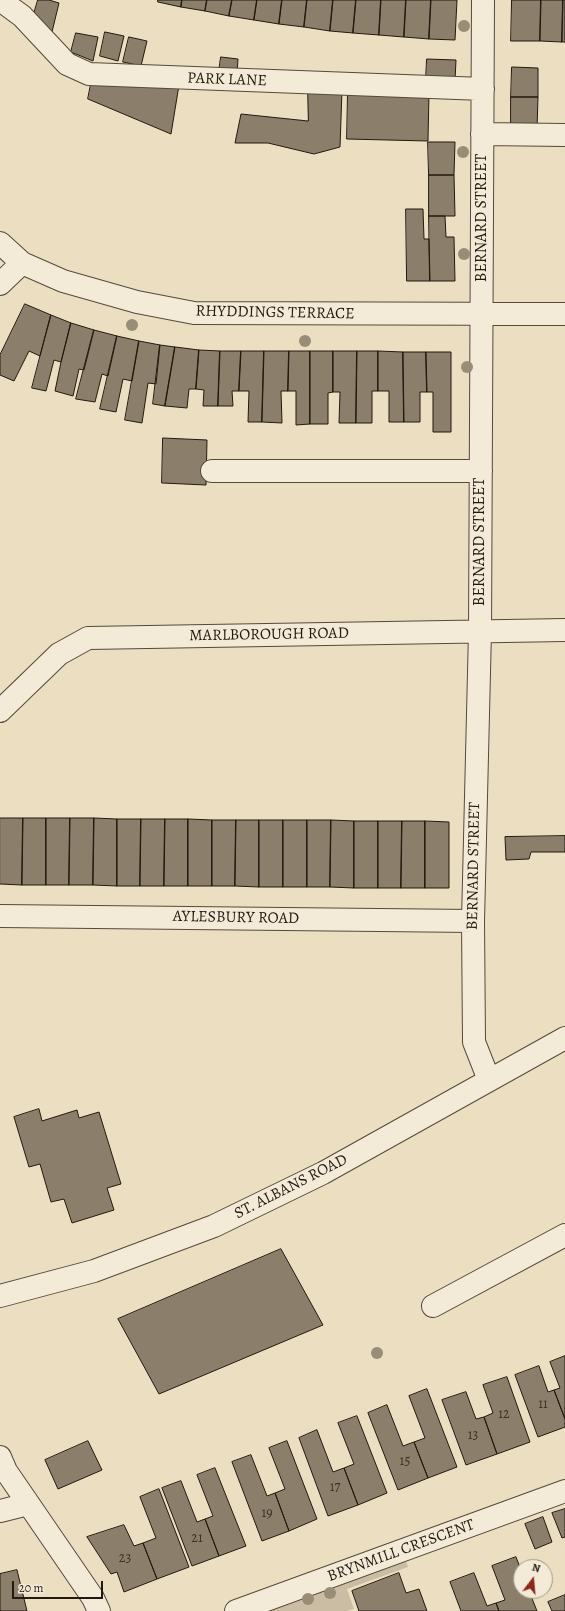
<!DOCTYPE html>
<style>
body{margin:0}
#map{position:relative;width:565px;height:1611px;overflow:hidden;background:#ecdec1;font-family:Alegreya,serif}
canvas{display:block}
.north{position:absolute;left:513px;top:1559px;width:40px;height:40px;box-sizing:border-box;background:#f3ead7;border:1px solid #9f9687;border-radius:50%;rotate:16deg;font-size:11px;font-weight:700;line-height:16px;text-align:center;color:#22190f}
.north::after{content:'';display:block;margin:auto;width:14px;height:18px;background:#8f2418;clip-path:polygon(50% 0,100% 100%,50% 72%,0 100%)}
.scale{position:absolute;left:12px;top:1581px;width:91px;height:18px;box-sizing:border-box;border:2px solid #22190f;border-top:0;padding-left:5px;font-size:12px;line-height:14px;white-space:nowrap;color:#22190f;-webkit-text-stroke:3px #f3ead7;paint-order:stroke}
</style>
<div id="map">
<canvas width="565" height="1611"></canvas>
<div class="north">N</div>
<div class="scale">20 m</div>
</div>
<script>
const g = document.querySelector('canvas').getContext('2d');
g.lineJoin = 'round';
function fillPath(path, color) {
  g.fillStyle = color;
  g.fill(path, 'evenodd');
}
function stroke(path, color, width, dash) {
  g.strokeStyle = color;
  g.lineWidth = width;
  g.lineCap = dash ? 'butt' : 'round';
  g.setLineDash(dash || []);
  g.stroke(path);
}
function write(font, color, halo, rows, align = 'center') {
  g.font = font + ' Alegreya,serif';
  g.lineWidth = 3.5;
  g.setLineDash([]);
  g.textBaseline = 'middle';
  g.strokeStyle = halo;
  g.fillStyle = color;
  for (const [text, x, y, turn = 0] of rows) {
    g.save();
    g.translate(x, y);
    g.rotate((+turn || 0) * Math.PI / 180);
    g.textAlign = isNaN(turn) ? turn : align;
    if (halo) g.strokeText(text, 0, 0);
    g.fillText(text, 0, 0);
    g.restore();
  }
}
fillPath(new Path2D(`
 M403 1553 408 1567 347 1589 354 1609 347 1611H255Z`), '#cabda3');
const building = new Path2D(`
 M38 0H49L59 3 51 36 33 17Z
 M158 0H182L181 7 158 2Z
 M182 0H207L205 11 181 7Z
 M207 0H232L229 16 205 11Z
 M232 0H257L254 20 229 16Z
 M257 0H282L279 24 254 20Z
 M282 0H307L304 27 279 24Z
 M307 0H333L330 31 304 27Z
 M333 0H356L353 33 330 31Z
 M356 0H381L379 35 353 33Z
 M381 0H406L404 37 379 35Z
 M406 0H431L429 39 404 37Z
 M431 0H457L455 40 429 39Z
 M512 0H541L540 41H511Z
 M541 0H563L562 42 540 41Z
 M563 0H565V42H562Z
 M105 32 124 36 118 61 100 56Z
 M76 33 98 37 93 61 71 52Z
 M129 37 147 41 141 66 123 62Z
 M221 57 238 59 237 73 219 71Z
 M427 59 456 60 455 80 426 79Z
 M512 67 538 68V97H511Z
 M91 84 179 85 171 134 88 99Z
 M308 89 342 90 340 147 314 154 268 143H235L241 114 308 121Z
 M348 90 429 92 428 141 347 139Z
 M511 97H538L537 129 511 128Z
 M428 142H455L454 175H429Z
 M429 175H454L455 216H429Z
 M406 209H423L424 239H429L430 281H407Z
 M429 216H445L446 237H454L455 281H430Z
 M25 304 51 315 40 356 29 351 14 381 0 375V355Z
 M51 315 71 323 61 362 54 360 46 391 32 388Z
 M71 323 94 330 84 370 79 369 73 396 55 391 61 362Z
 M94 330 117 336 108 376 102 374 95 402 76 399Z
 M117 336 139 341 132 381 123 379 116 412 100 409Z
 M139 341 160 345 156 384 148 383 142 423 125 420Z
 M160 345 175 347 165 406 153 404Z
 M175 347 199 350 196 389H189L187 408 165 406Z
 M199 350 220 351 218 406H203L204 390 196 389Z
 M220 351H241L239 391H232L233 406H218Z
 M241 351H264L262 422H248L249 391H239Z
 M264 351H289L288 391H281L282 423 262 422Z
 M289 351H310V424L296 425V391H288Z
 M310 351H333V392L328 393V424H310Z
 M333 351H357L356 423H339L340 392H333Z
 M357 351H378V391H372V423H356Z
 M378 351 403 352 404 422H389V391H378Z
 M403 352H426L427 392H420V422H404Z
 M426 352H451V432H433V392H427Z
 M163 438 207 440 206 485 162 483Z
 M0 818H23L22 885 0 884Z
 M23 818H46V885H22Z
 M46 818H70L69 885H46Z
 M70 818H94L93 885H69Z
 M94 818 117 819V886L93 885Z
 M117 819H141L140 886H117Z
 M141 819H165L164 886H140Z
 M165 819H188V886H164Z
 M188 819 212 820V886H188Z
 M212 820H236L235 886H212Z
 M236 820H259V887L235 886Z
 M259 820H283V887H259Z
 M283 820H307V887H283Z
 M307 820H331L330 887H307Z
 M331 820 354 821V888L330 887Z
 M354 821H378V888H354Z
 M378 821H402L401 888H378Z
 M402 821H425V888H401Z
 M425 821 449 822V888H425Z
 M565 836V852H531L529 859 506 860 505 837Z
 M39 1109 42 1121 77 1110 79 1118 99 1112 121 1184 107 1188 114 1210 72 1223 64 1199 51 1202 40 1164 29 1167 14 1117Z
 M281 1249 323 1325 159 1394 118 1319Z
 M565 1356V1419L554 1390 560 1388 550 1362Z
 M539 1366 548 1392 554 1390 565 1419V1427L538 1437 515 1375Z
 M507 1377 530 1442 497 1454 484 1417 493 1413 483 1385Z
 M427 1389 457 1467 428 1478 414 1442 425 1438 409 1396Z
 M466 1392 476 1419 484 1417 497 1454 466 1465 442 1400Z
 M387 1405 403 1446 414 1442 428 1478 398 1490 368 1413Z
 M357 1416 387 1493 358 1505 344 1468 354 1464 338 1423Z
 M317 1430 333 1472 344 1468 358 1505 328 1516 299 1438Z
 M88 1441 102 1470 58 1489 45 1460Z
 M287 1441 317 1519 289 1531 275 1493 285 1489 269 1448Z
 M251 1455 267 1496 275 1493 289 1531 262 1541 232 1462Z
 M215 1468 246 1546 219 1556 205 1519 213 1516 197 1475Z
 M181 1481 197 1522 205 1519 219 1556 192 1566 162 1488Z
 M159 1489 189 1567 157 1579 143 1543 156 1538 140 1497Z
 M565 1509V1537L562 1538 552 1513Z
 M543 1517 552 1542 535 1549 525 1524Z
 M124 1525 134 1546 143 1543 157 1579 124 1592 117 1572 111 1574 87 1537Z
 M516 1557 521 1570V1591H529L537 1611H499L496 1603 505 1600 492 1566Z
 M17 1570 27 1611H0V1574Z
 M399 1573 406 1593 419 1589 427 1611H358H359L352 1591Z
 M474 1573 487 1606 496 1603 499 1611H461L450 1582Z
 M565 1595V1611H552L548 1602Z`);
fillPath(building, '#8b7f6c');
stroke(building, '#22190f', 1);
const minor = new Path2D(`
 M0 0 22 16 67 64 89 74 483 89
 M483 0 480 631 473 921 474 1042 489 1080
 M482 134 565 135
 M0 243 22 263 63 281 137 302 194 313 565 314
 M0 284 22 263
 M212 471H481
 M0 711 59 654 88 638 565 630
 M0 916 473 921
 M0 1296 94 1271 214 1226 323 1173 565 1038
 M433 1306 565 1235
 M0 1457 6 1471 93 1598 99 1611
 M0 1511 28 1504
 M236 1611 565 1491`);
stroke(minor, '#544a3c', 24);
stroke(minor, '#f3ead7', 22);
g.fillStyle = '#988d77';
for (const [x, y] of [
 [464,26],
 [463,152],
 [464,254],
 [132,325],
 [305,341],
 [467,367],
 [377,1353],
 [330,1593],
 [308,1599]
]) {
  g.beginPath();
  g.arc(x, y, 6, 0, 2 * Math.PI);
  g.fill();
}
write('14px', '#3c3226', null, [
 ["11",543,1405],
 ["12",504,1415],
 ["13",473,1436],
 ["15",405,1462],
 ["17",335,1488],
 ["19",267,1514],
 ["21",197,1539],
 ["23",125,1559]
]);
write('16px', '#22190f', '#f3ead7', [
 ["PARK LANE",227,80,2],
 ["BERNARD STREET",482,218,-90],
 ["RHYDDINGS TERRACE",275,313,1],
 ["BERNARD STREET",480,542,-90],
 ["MARLBOROUGH ROAD",269,635,-1],
 ["BERNARD STREET",474,866,-89],
 ["AYLESBURY ROAD",236,918,1],
 ["ST. ALBANS ROAD",291,1187,-27],
 ["BRYNMILL CRESCENT",401,1551,-20]
]);
</script>
